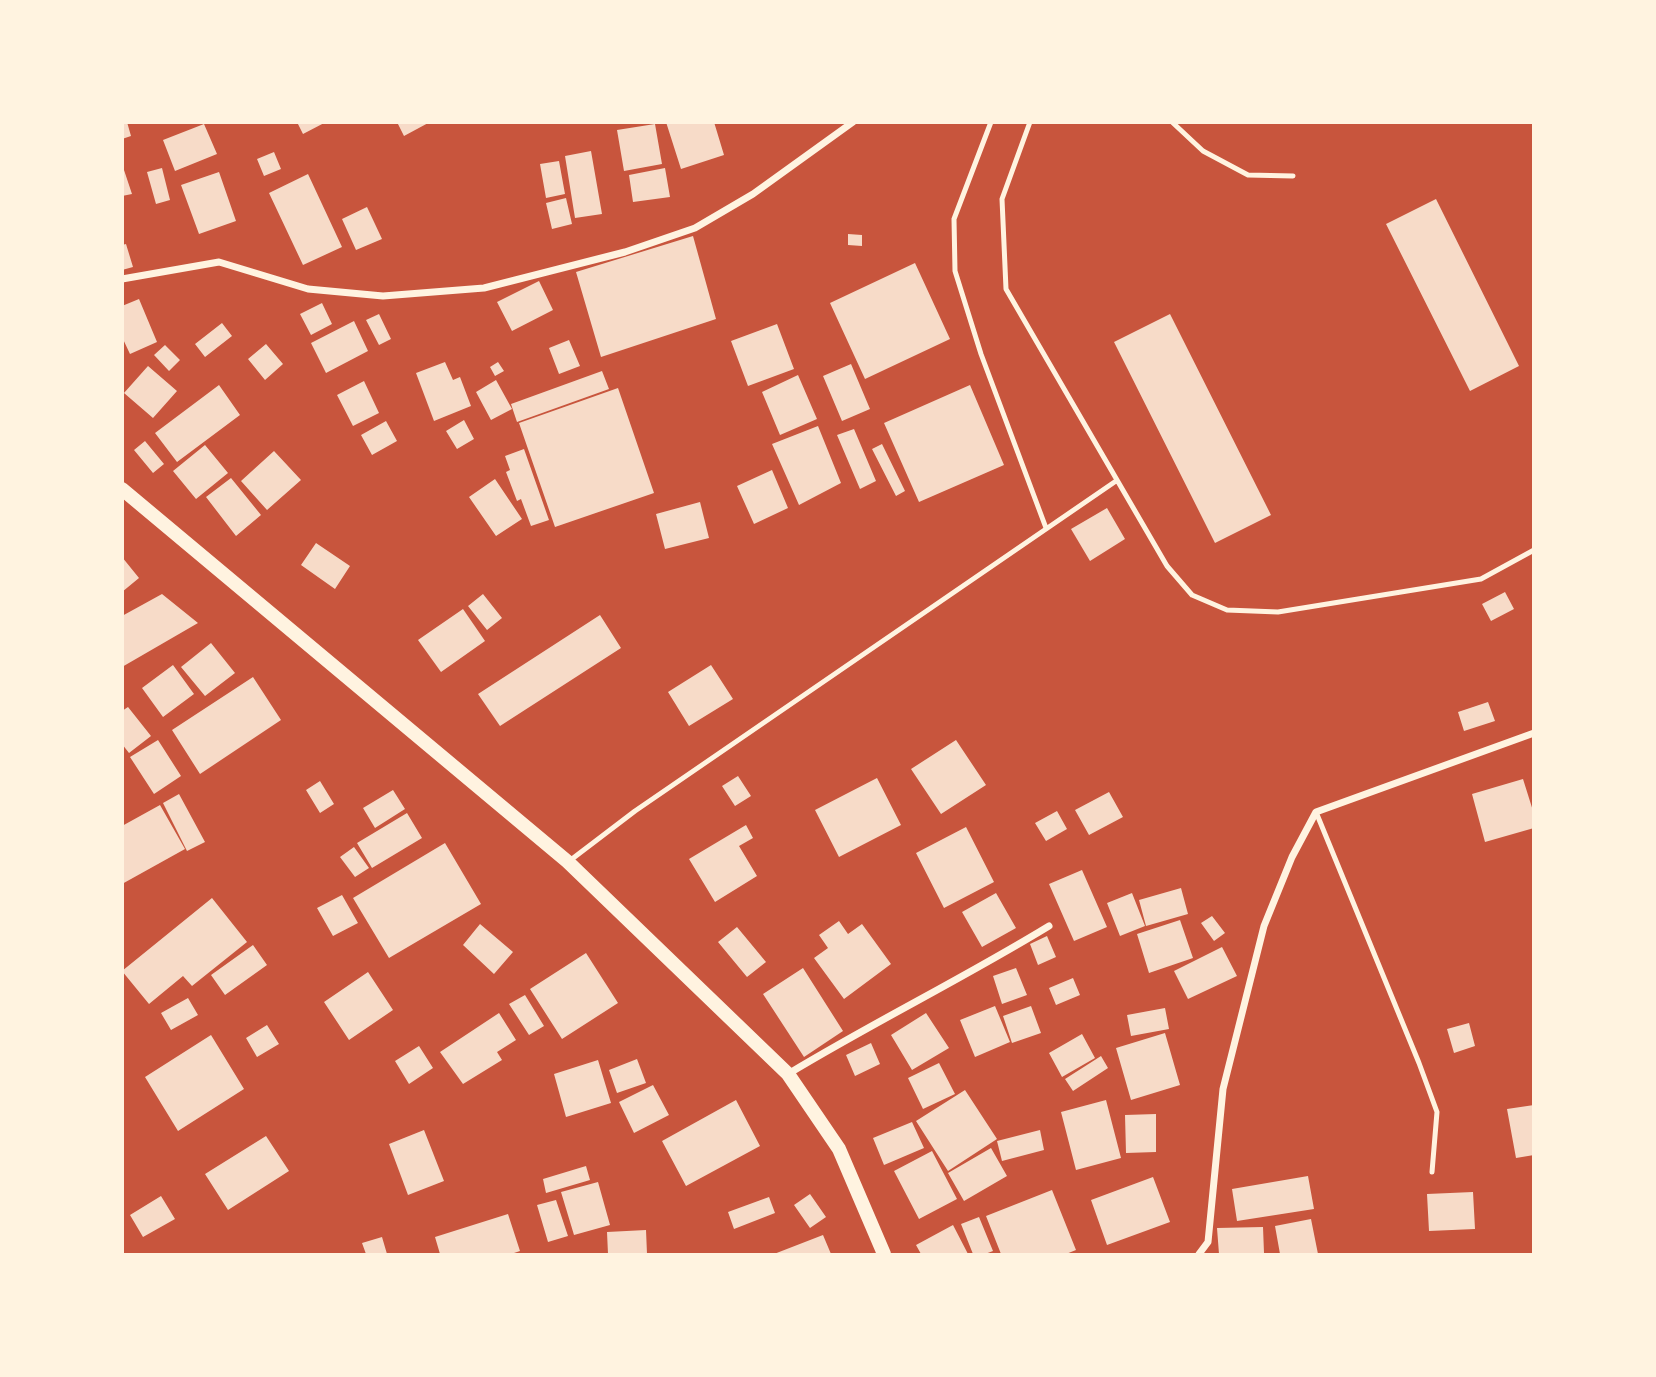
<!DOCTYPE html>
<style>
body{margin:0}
#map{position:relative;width:1656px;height:1377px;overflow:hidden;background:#c8553d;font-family:"Nunito Sans",sans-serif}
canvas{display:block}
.frame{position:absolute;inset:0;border:124px solid #fff3e0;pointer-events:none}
</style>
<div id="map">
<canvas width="1656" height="1377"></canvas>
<div class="frame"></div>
</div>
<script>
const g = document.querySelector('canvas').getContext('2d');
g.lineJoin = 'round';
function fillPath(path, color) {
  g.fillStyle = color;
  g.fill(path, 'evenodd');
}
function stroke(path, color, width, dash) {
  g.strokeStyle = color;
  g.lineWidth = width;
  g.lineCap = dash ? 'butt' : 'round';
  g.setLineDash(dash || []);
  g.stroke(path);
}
fillPath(new Path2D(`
 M122 122H127L131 136 122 139Z
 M297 122H326L303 134Z
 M397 122H430L404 136Z
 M666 122H714L724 155 681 169Z
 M204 124 217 154 175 171 163 140Z
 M655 124 662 164 624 171 617 130Z
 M591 151 602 214 575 218 565 156Z
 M274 152 281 169 264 176 257 159Z
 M559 161 565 194 546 198 540 164Z
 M122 164 132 194 122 196Z
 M162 168 170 200 156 204 147 172Z
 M665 168 670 197 633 202 629 175Z
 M219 172 236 221 199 234 181 185Z
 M308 174 342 247 303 265 269 193Z
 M566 198 572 224 552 229 546 203Z
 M1436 199 1519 366 1470 391 1386 224Z
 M367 207 382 239 356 250 342 219Z
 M848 234 862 235V246L848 245Z
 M693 236 716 319 601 357 576 272Z
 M126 244 133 267 122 270V245Z
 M915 263 950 339 865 379 830 303Z
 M539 281 553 310 512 331 497 302Z
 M139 299 157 342 130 354 122 337V306Z
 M322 303 332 324 311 335 300 314Z
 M379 314 391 339 379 345 366 320Z
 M1170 314 1271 515 1215 543 1114 342Z
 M354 321 368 351 326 373 311 343Z
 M222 323 232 336 205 357 195 344Z
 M777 324 794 369 748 386 731 341Z
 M569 340 580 366 559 374 549 348Z
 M266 344 283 364 265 380 248 359Z
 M165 345 180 360 169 371 154 355Z
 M445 362 453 380 460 377 471 406 434 421 416 373Z
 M498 362 504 371 495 376 490 367Z
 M851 364 870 409 842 421 823 376Z
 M148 366 177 391 153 418 124 393Z
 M602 371 609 389 517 422 511 404Z
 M798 375 817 419 780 435 762 392Z
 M496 380 512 409 491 420 476 392Z
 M364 381 379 413 353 426 337 395Z
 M219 385 240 415 177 462 155 433Z
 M970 385 1004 465 919 502 884 423Z
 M618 388 654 493 555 527 519 423Z
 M464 420 474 439 457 449 446 431Z
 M386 421 397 441 372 455 361 435Z
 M818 426 841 483 799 505 772 444Z
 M854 429 876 481 860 489 837 435Z
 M145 441 164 464 153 473 134 450Z
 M882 444 905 491 896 496 872 449Z
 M205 445 228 473 196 499 173 471Z
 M524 449 549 520 531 526 521 499 517 501 506 472 510 470 505 456Z
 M274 451 301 480 267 510 241 481Z
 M772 470 788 508 754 524 737 486Z
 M231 478 261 515 236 536 206 497Z
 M495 479 522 519 496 536 469 497Z
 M700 502 709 538 665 549 656 514Z
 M1107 508 1125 539 1090 561 1071 529Z
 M316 543 350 566 335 589 301 565Z
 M122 557 139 578 122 592Z
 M1505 592 1514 609 1491 621 1482 604Z
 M162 594 198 623 122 667V616Z
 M483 594 502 618 487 630 468 606Z
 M463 609 485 641 441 672 418 640Z
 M600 615 621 648 500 726 478 694Z
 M211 643 235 673 205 696 181 667Z
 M173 665 194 694 163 717 142 688Z
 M711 665 733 699 689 726 668 692Z
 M253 677 281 720 200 774 172 730Z
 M1488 702 1495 721 1464 731 1458 712Z
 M128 707 151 736 129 753 122 744V711Z
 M158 740 181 776 154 794 130 757Z
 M956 740 986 785 941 814 911 769Z
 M738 776 751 796 735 806 722 786Z
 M877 778 901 825 839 857 815 810Z
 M1523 779 1534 814V828L1485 842 1472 794Z
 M320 781 334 804 320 813 306 790Z
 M393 790 405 809 375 828 363 808Z
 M1109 792 1123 817 1089 835 1075 810Z
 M179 794 205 842 187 851 163 803Z
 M160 805 185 849 122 884V826Z
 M1057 811 1067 829 1046 841 1035 823Z
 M407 813 422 838 372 868 357 843Z
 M746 825 753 838 739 846 757 876 715 902 689 859Z
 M966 827 994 882 944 908 916 853Z
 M445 843 481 904 389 958 353 898Z
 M354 847 369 868 355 877 340 857Z
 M1082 870 1107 927 1074 941 1049 884Z
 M1181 888 1188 914 1146 926 1139 900Z
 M996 893 1016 928 982 947 962 912Z
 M1132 893 1145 926 1120 936 1107 903Z
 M342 895 358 923 333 936 317 908Z
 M212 898 247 942 192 986 183 976 149 1004 122 971Z
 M1212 916 1225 933 1214 941 1201 923Z
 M1180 920 1193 958 1149 973 1137 934Z
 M839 921 848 934 862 924 891 964 844 999 814 958 828 948 819 935Z
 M480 924 513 952 494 974 463 945Z
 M737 927 766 962 747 977 718 942Z
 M1047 936 1056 957 1038 965 1030 944Z
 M253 945 267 965 225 995 211 975Z
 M1222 947 1237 976 1188 999 1174 971Z
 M586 953 618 1003 562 1039 530 989Z
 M803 968 843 1031 804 1057 763 994Z
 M1016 968 1027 995 1002 1004 993 976Z
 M368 972 393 1010 349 1040 324 1002Z
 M1073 978 1080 995 1056 1005 1049 988Z
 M525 995 544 1026 529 1035 509 1004Z
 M188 998 198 1015 171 1030 161 1013Z
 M995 1006 1010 1042 975 1057 960 1020Z
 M1031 1006 1041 1033 1012 1043 1003 1016Z
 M1165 1008 1169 1029 1131 1036 1127 1015Z
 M499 1013 516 1040 497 1052 502 1060 463 1084 440 1052Z
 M926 1013 949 1048 912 1070 891 1035Z
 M1469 1023 1475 1046 1454 1053 1447 1029Z
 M267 1025 279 1044 257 1057 246 1038Z
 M1165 1033 1180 1085 1131 1100 1116 1048Z
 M1082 1034 1095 1058 1062 1077 1049 1053Z
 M211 1035 244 1089 178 1131 145 1077Z
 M871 1043 880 1064 855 1076 846 1055Z
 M419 1046 433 1068 409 1084 395 1061Z
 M1101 1056 1108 1068 1073 1091 1065 1079Z
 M637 1059 646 1083 617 1093 609 1070Z
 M598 1060 611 1103 566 1117 554 1074Z
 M939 1063 955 1094 923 1109 908 1078Z
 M653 1085 669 1115 634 1133 619 1102Z
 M965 1090 997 1139 948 1171 916 1121Z
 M736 1100 760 1146 686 1186 662 1141Z
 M1106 1100 1121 1158 1076 1170 1061 1112Z
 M1534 1105V1155L1516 1158 1507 1109Z
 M1156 1114V1152L1126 1153 1125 1115Z
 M912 1122 924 1148 884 1165 873 1138Z
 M424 1130 444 1181 408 1195 389 1144Z
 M1040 1130 1044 1150 1002 1161 997 1141Z
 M266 1136 289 1171 228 1210 205 1174Z
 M991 1148 1007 1176 964 1201 948 1173Z
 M932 1151 957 1199 919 1219 894 1171Z
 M586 1166 590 1180 546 1193 543 1179Z
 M1308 1176 1314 1209 1237 1221 1232 1189Z
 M1153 1177 1170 1222 1107 1245 1091 1200Z
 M598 1182 610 1225 574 1235 561 1192Z
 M1052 1190 1076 1250 1066 1254H1001L986 1216Z
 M1473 1192 1475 1229 1429 1231 1427 1194Z
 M810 1194 826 1217 810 1228 794 1205Z
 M161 1196 175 1219 143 1237 130 1215Z
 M769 1197 775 1213 734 1229 728 1212Z
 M556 1200 568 1236 548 1242 537 1205Z
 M508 1214 520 1251 511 1254H440L435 1237Z
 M979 1217 993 1251 985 1254H973L961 1224Z
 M1311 1219 1318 1254H1280L1275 1226Z
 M953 1225 968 1254H921L916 1245Z
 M1263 1227 1264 1253 1219 1254 1217 1228Z
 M646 1230 647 1254H608L607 1232Z
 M823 1235 831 1254H774Z
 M382 1237 387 1254H366L362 1243Z`), '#f7dbc8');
stroke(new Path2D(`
 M991 122 954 219 955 271 981 354 1046 528
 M1030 122 1002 199 1006 289 1167 566 1192 595 1227 610 1278 612 1481 579 1534 550
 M1172 122 1203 151 1248 175 1293 176
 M1316 812 1419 1063 1437 1112 1432 1172
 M568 862 635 811 1116 481`), '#fff3e0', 5);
stroke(new Path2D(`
 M122 279 219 262 308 289 383 296 484 288 625 252 695 228 753 194 853 122
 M788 1074C874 1022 964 978 1049 926
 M1199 1254 1208 1242 1223 1089 1264 926 1292 857 1316 812 1534 733`), '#fff3e0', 7);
stroke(new Path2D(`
 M122 489 568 862 788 1074 839 1149 884 1254`), '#fff3e0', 14);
</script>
